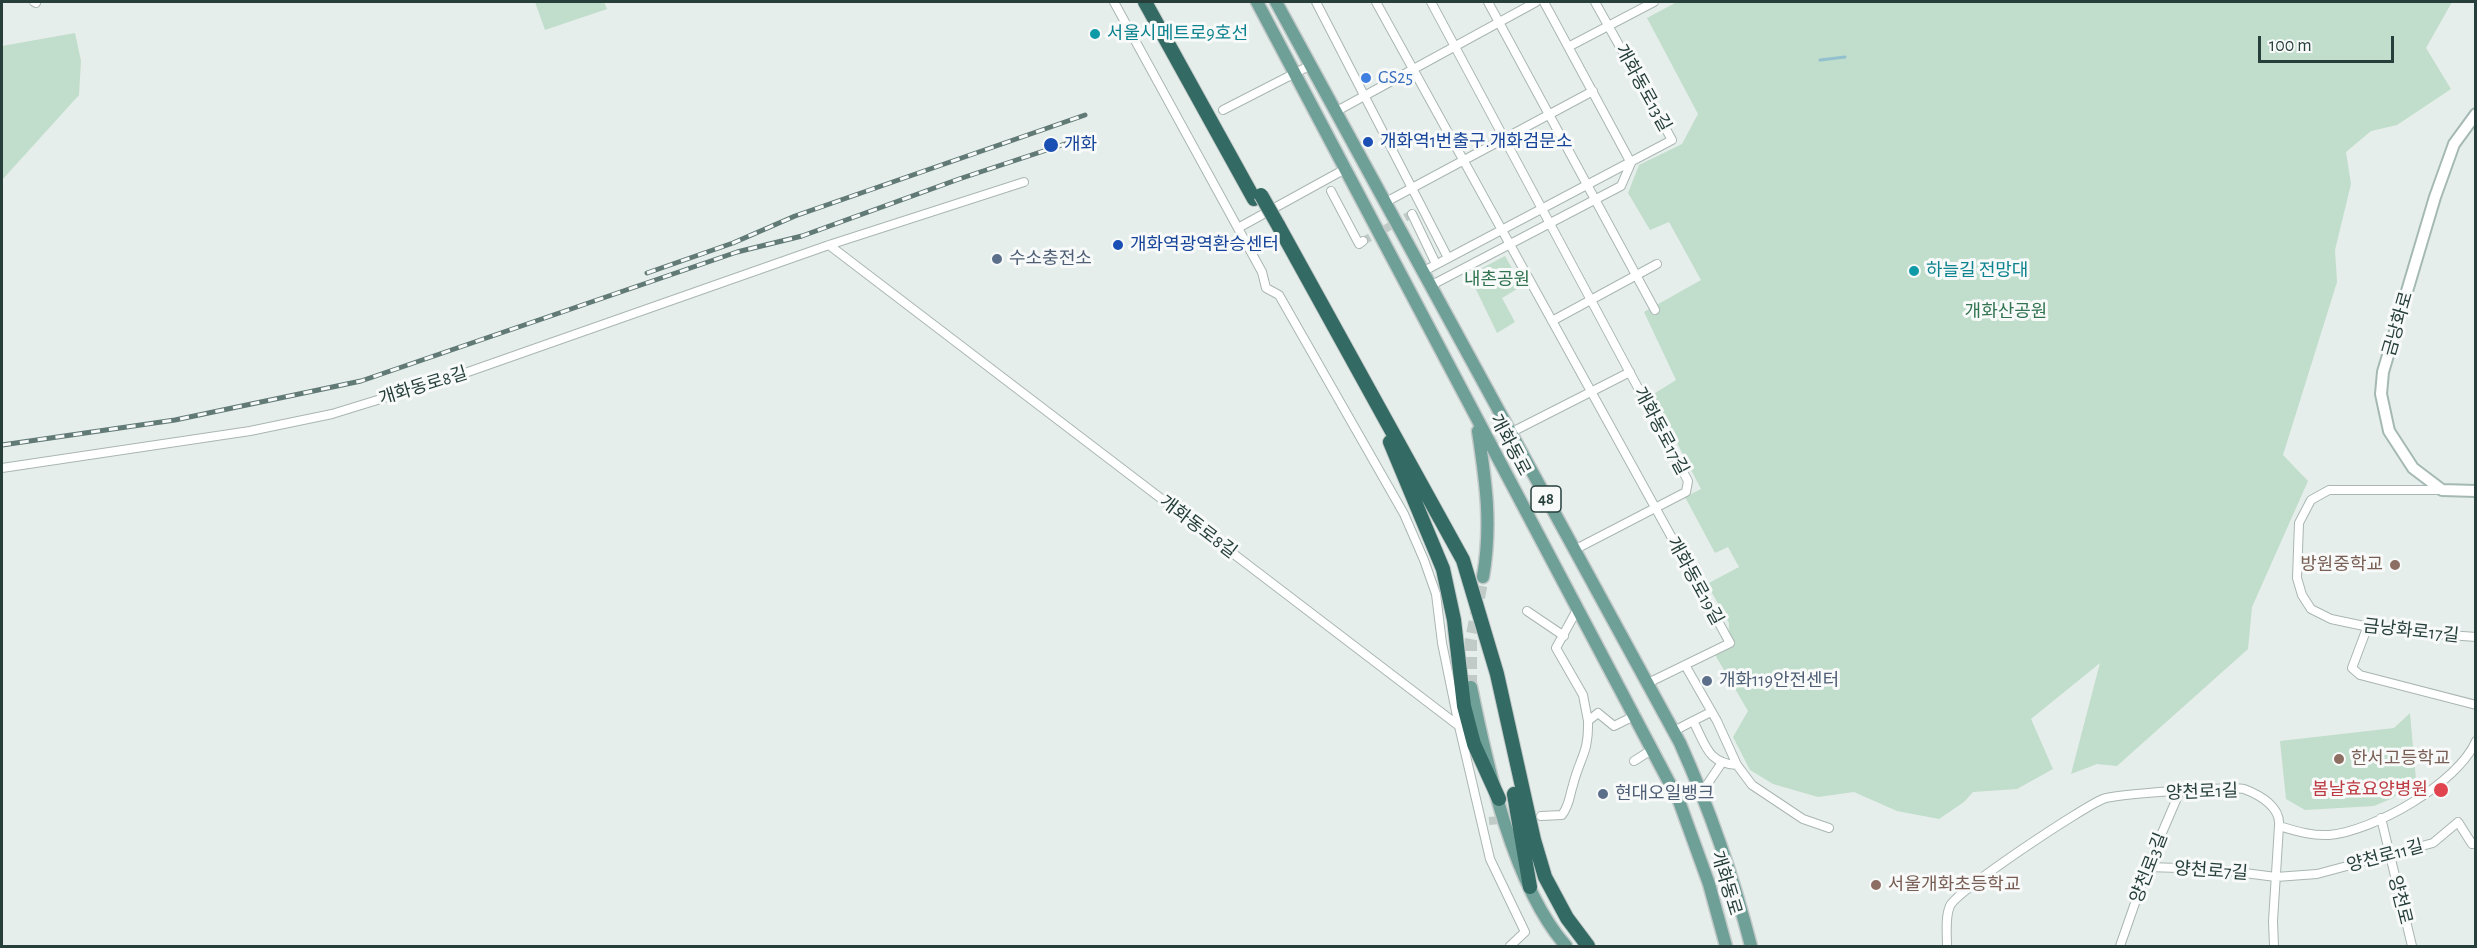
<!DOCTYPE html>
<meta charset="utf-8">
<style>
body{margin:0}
#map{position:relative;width:2477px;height:948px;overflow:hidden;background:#e6eeeb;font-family:"Alegreya Sans",sans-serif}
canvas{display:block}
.frame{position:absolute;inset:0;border:3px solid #263f3b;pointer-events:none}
.scale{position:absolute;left:2258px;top:36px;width:136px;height:27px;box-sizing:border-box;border:3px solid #263f3b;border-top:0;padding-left:8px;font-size:18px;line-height:21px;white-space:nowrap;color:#263f3b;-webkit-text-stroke:4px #f7faf9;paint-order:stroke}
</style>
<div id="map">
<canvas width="2477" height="948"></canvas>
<div class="frame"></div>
<div class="scale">100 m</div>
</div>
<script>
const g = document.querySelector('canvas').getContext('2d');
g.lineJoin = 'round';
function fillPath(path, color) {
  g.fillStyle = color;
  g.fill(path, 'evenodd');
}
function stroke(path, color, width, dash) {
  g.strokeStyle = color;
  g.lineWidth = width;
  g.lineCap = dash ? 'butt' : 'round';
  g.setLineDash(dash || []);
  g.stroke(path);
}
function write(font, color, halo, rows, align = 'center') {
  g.font = font + ' "Alegreya Sans","Noto Sans KR",sans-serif';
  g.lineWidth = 6;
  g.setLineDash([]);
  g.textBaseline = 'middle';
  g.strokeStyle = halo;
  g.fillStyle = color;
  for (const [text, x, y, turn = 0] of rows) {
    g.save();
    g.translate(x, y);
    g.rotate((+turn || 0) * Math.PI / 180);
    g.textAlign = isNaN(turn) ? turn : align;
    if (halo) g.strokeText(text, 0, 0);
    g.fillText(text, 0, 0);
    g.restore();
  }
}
fillPath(new Path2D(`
 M535 2H604L607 9 545 30Z
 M1677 2H2452L2426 48 2451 89 2397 125 2371 131 2346 152 2351 184 2335 250 2337 282 2283 455 2308 481 2252 607 2248 649 2117 766 2097 764 2071 774 2100 663 2031 719 2053 769 2017 789 1973 792 1964 802 1939 819 1897 811 1854 792 1818 797 1773 784 1750 770 1733 737 1748 711 1714 653 1728 641 1729 623 1707 584 1739 567 1728 547 1715 553 1685 497 1701 489 1652 395 1676 380 1644 312 1701 280 1669 222 1650 230 1628 193 1639 165 1682 144 1698 114 1647 18Z
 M75 33 81 61 79 95 2 180V46Z
 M1505 256 1522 286 1502 298 1515 322 1497 333 1469 275Z
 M2410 713 2416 780 2393 798 2374 806 2305 810 2286 799 2280 741 2394 728Z`), '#c1ddcb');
stroke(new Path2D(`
 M1820 60 1845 57`), '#92c0ce', 3);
stroke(new Path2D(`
 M1363 241 1412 214
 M1489 821 1522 818`), '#c0cbc8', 8, [8, 4]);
stroke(new Path2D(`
 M1471 687V640L1483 577`), '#c0cbc8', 12, [12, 6]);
const street = new Path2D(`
 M34 2 36 3
 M1114 2 1262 272 1266 288 1279 295 1404 514 1424 560 1436 594 1442 643 1459 726
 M1316 2 1448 258
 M1376 2 1730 643 1648 683
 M1431 2 1688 481 1686 492 1574 550
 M1488 2 1655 310
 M1544 2 1631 163
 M1570 46 1654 2
 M1223 110 1309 66
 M1335 112 1536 2
 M1331 191 1359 244 1363 241
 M1384 203 1593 91
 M1412 214 1436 264
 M1238 228 1347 168
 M829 245 1459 726 1490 859 1525 932 1510 946
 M1422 272 1672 140 1595 2
 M1430 286 1621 186 1631 163
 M1552 321 1657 264
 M1510 433 1630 372
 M2 468 250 431 332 414 465 373 829 245 1024 182
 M2442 490H2329L2311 500 2299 523 2297 578 2302 595 2311 609 2331 619 2383 630 2476 637
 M1578 608 1556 648 1583 695 1588 721
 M1527 611 1564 636
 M2367 628 2352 668 2360 675 2476 705
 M1685 665 1717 721 1737 765 1752 785 1803 819 1829 828
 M1693 721 1711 712
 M1674 731 1693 721C1706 745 1707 763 1737 765
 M1634 761 1653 749
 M1702 792 1721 764
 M1541 816 1562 815C1570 804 1569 797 1573 785 1580 757 1589 753 1588 721L1598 713 1614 726 1636 715
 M2381 818 2412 946
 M2147 867 2213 869 2276 877 2317 874 2433 843 2458 822 2472 844 2476 843
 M1947 946C1947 934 1945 917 1950 906 1956 891 2083 807 2103 799 2115 794 2233 786 2244 789 2260 795 2281 807 2279 826 2296 831 2311 836 2329 835 2374 831 2458 783 2476 741
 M2120 946 2149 863 2180 791
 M2274 946 2273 921 2279 826`);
const secondary = new Path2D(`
 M2476 114 2454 144 2435 197 2383 372 2381 394 2389 431 2413 468 2442 490 2476 491`);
const primary = new Path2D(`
 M1257 2 1679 801 1709 884 1726 946
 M1276 2 1680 743C1710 810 1733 876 1751 946
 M1478 431C1486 483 1492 525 1483 577
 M1471 687C1487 765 1513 886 1566 946`);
const highway = new Path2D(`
 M1145 2 1254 199
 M1278 225 1463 560 1497 674 1534 840 1545 877 1567 918 1588 946
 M1390 442 1443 569 1454 620 1464 706 1474 744 1499 799
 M1514 794 1530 887`);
stroke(street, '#a9b6b3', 10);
stroke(secondary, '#a5b9b4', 14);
stroke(primary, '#c2c9c8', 15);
stroke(highway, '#c2c9c8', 16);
stroke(street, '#fff', 8);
stroke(secondary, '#fff', 10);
stroke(primary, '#6ea098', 12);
stroke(highway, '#336a63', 14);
const rail = new Path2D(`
 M647 273 733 243 795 216 1085 115
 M2 445 175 420 361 381 737 252 802 236 959 179 1092 135`);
stroke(rail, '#617a76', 5);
stroke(rail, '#f7faf9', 3, [9]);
const highwayBridge = new Path2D(`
 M1261 195 1278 225`);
stroke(highwayBridge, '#c2c9c8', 16, []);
stroke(highwayBridge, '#336a63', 14);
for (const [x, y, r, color] of [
 [1095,34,6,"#0f9aa8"],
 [1366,78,6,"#3f7fe0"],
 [1368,142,6,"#1a4fb4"],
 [1051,145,8,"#1a4fb4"],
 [1118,245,6,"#1a4fb4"],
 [997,259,6,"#5c6f8a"],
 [1914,271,6,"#0f9aa8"],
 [2395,565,6,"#8d6e63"],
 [1707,681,6,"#5c6f8a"],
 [2339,759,6,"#8d6e63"],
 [2441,790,8,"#e0444e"],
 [1603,794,6,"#5c6f8a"],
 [1876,885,6,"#8d6e63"]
]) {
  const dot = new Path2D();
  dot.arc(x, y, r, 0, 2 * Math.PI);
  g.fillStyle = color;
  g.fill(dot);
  stroke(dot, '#f7faf9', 2);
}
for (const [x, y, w] of [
 [1546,499,30]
]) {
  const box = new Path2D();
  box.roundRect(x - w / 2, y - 13, w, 26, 4.5);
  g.fillStyle = '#f7faf9';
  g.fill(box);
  stroke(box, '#263f3b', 1.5);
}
write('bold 16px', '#263f3b', null, [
 ["48",1546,499]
]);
write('18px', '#0d838f', '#f7faf9', [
 ["서울시메트로9호선",1107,34],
 ["하늘길 전망대",1926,271]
], 'left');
write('18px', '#366cbe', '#f7faf9', [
 ["GS25",1378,78]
], 'left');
write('18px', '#263f3b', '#f7faf9', [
 ["개화동로13길",1643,88,61],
 ["금낭화로",2398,324,-74],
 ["개화동로8길",423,386,-17],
 ["개화동로17길",1661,431,62],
 ["개화동로",1510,445,62],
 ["개화동로8길",1198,527,37],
 ["개화동로19길",1695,581,61],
 ["금낭화로17길",2411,631,6],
 ["양천로1길",2202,792,-2],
 ["양천로11길",2385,856,-15],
 ["양천로3길",2149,868,-69],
 ["양천로7길",2211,871,4],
 ["개화동로",1726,883,73],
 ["양천로",2400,900,76]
]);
write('18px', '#164399', '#f7faf9', [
 ["개화역1번출구.개화검문소",1380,142],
 ["개화",1064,145],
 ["개화역광역환승센터",1130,245]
], 'left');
write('18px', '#4e5e75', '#f7faf9', [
 ["수소충전소",1009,259],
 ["개화119안전센터",1719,681],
 ["현대오일뱅크",1615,794]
], 'left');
write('18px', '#327452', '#f7faf9', [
 ["내촌공원",1497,280],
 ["개화산공원",2006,312]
]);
write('18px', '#785e54', '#f7faf9', [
 ["방원중학교",2383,565,"right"],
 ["한서고등학교",2351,759],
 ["서울개화초등학교",1888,885]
], 'left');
write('18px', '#be3a42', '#f7faf9', [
 ["봄날효요양병원",2428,790]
], 'right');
</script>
